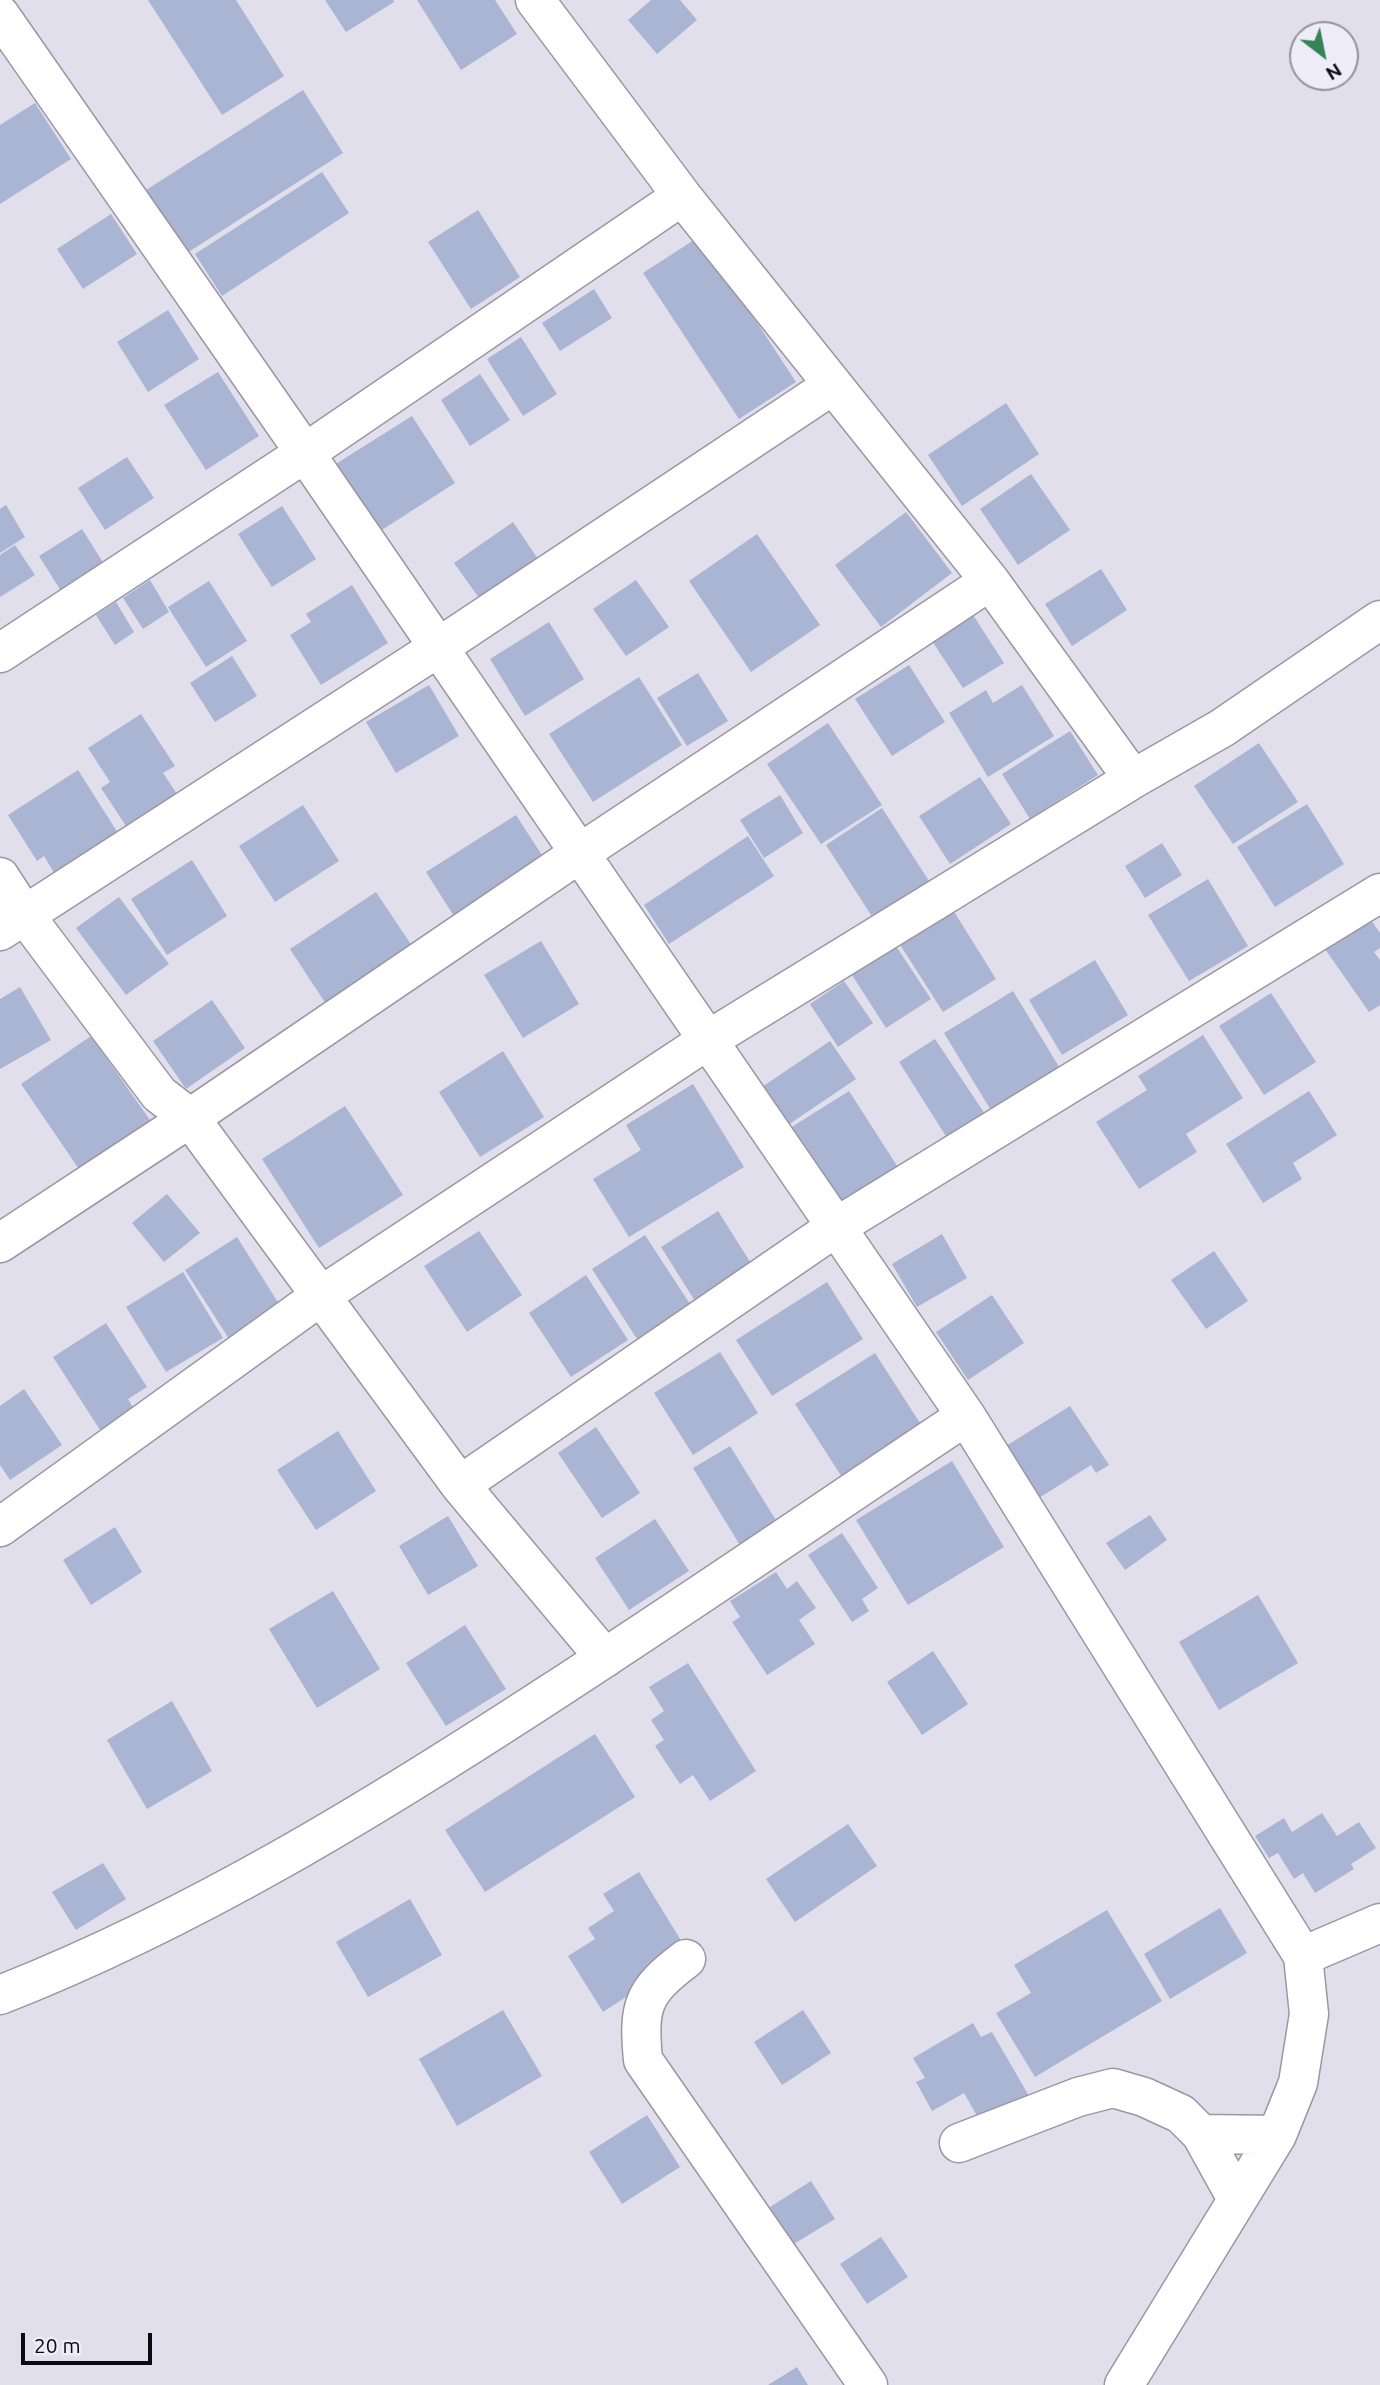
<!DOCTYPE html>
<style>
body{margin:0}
#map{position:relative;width:1380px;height:2385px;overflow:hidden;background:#e1dfeb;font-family:Ubuntu,sans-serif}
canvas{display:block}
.north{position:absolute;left:1289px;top:21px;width:70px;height:70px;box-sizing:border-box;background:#eeecf8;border:2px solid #94929b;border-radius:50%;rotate:148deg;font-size:19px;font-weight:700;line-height:28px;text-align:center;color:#0c0b0f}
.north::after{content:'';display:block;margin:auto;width:24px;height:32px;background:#348556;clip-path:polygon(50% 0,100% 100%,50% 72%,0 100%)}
.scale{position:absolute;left:21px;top:2333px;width:131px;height:32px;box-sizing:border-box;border:4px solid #0c0b0f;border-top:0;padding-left:9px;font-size:21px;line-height:24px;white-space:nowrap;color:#0c0b0f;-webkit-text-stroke:5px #eeecf8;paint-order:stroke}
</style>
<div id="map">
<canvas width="1380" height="2385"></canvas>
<div class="north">N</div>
<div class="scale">20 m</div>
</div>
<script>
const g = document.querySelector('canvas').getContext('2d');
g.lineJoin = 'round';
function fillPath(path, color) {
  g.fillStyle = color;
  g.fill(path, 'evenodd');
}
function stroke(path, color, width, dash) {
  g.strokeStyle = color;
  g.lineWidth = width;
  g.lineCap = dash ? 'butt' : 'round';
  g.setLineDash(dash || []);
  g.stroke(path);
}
fillPath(new Path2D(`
 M148 0H236L284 76 222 115Z
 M325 0H393L394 2 346 32Z
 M417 0H495L517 34 461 70Z
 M651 0H680L697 20 657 54 628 20Z
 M303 90 343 153 187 253 146 190Z
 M35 103 71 159 0 204V125Z
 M322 172 349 213 222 296 195 254Z
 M478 210 520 277 471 309 428 242Z
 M111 214 137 254 83 289 57 249Z
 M700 236 796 382 739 419 643 273Z
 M594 289 612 318 560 351 542 323Z
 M168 310 199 359 148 392 117 342Z
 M521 337 557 394 523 416 487 359Z
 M218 372 259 436 206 470 164 405Z
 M480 374 510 420 470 446 441 400Z
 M1006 403 1039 454 962 506 928 455Z
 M412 416 455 483 374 535 331 467Z
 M127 457 154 498 105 530 78 488Z
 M1031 474 1070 530 1018 565 980 509Z
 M6 505 25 537 0 553V509Z
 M282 506 316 559 272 587 238 534Z
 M906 512 952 573 881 627 835 565Z
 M513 522 540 562 482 602 454 563Z
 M82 529 109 572 66 599 39 556Z
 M757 534 820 625 751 672 689 581Z
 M15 545 35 575 0 597V555Z
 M1101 569 1127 610 1072 646 1045 604Z
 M150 580 169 612 143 629 123 598Z
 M636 580 669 627 626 656 593 609Z
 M209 581 247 641 206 667 168 607Z
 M352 585 388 643 321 685 290 635 311 622 306 614Z
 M116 602 134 632 115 645 96 615Z
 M973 615 1004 663 963 688 932 641Z
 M549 622 584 679 525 716 490 659Z
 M232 656 257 696 215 722 190 683Z
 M909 665 945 722 892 756 855 699Z
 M698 673 728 721 687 746 657 698Z
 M639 677 682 745 593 802 549 734Z
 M429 685 459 736 396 773 366 722Z
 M1022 685 1054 736 988 777 949 713 986 690 993 703Z
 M141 714 175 766 163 773 179 797 128 829 101 788 110 782 88 748Z
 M828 723 882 805 821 844 767 764Z
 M1070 731 1098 775 1030 819 1002 774Z
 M1259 743 1298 802 1233 844 1194 786Z
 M78 770 123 841 59 881 44 856 37 861 8 815Z
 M980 777 1011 824 950 864 919 816Z
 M780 795 803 833 764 858 740 820Z
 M1307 804 1344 864 1275 907 1237 847Z
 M303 805 339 861 275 902 239 846Z
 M882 808 929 881 873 918 826 845Z
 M516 815 547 863 457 921 426 872Z
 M748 836 774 876 669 944 644 905Z
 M1162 843 1182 875 1145 898 1125 866Z
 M192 860 227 916 167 955 131 899Z
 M1208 879 1248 946 1189 981 1148 915Z
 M376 892 412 946 326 1004 290 949Z
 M119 897 169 964 126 995 76 928Z
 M953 910 996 979 943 1012 899 943Z
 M1369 917 1380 933V948L1374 952 1380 960V1005L1369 1012 1325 949Z
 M541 941 579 1004 523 1038 484 975Z
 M896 946 931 999 886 1028 852 975Z
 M1095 960 1128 1015 1062 1055 1029 1000Z
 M844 981 873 1023 838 1047 810 1004Z
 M20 987 51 1040 0 1069V999Z
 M1013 991 1061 1070 992 1112 944 1033Z
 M1271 993 1316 1062 1264 1095 1219 1026Z
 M212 1000 245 1048 186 1089 153 1041Z
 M1203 1035 1243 1098 1186 1134 1197 1152 1139 1189 1096 1122 1147 1090 1138 1076Z
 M91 1036 152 1123 81 1172 21 1084Z
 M935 1039 987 1117 949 1141 899 1062Z
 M830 1041 856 1079 785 1127 759 1089Z
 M503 1051 544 1117 480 1157 439 1092Z
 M693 1084 744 1167 629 1237 593 1179 641 1150 626 1125Z
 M849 1091 901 1172 840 1212 787 1130Z
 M1309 1091 1337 1135 1293 1163 1302 1179 1263 1203 1226 1144Z
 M345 1106 403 1195 319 1248 262 1159Z
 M167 1194 200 1233 164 1262 132 1223Z
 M718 1211 752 1265 695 1301 661 1247Z
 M479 1231 522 1295 467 1332 424 1266Z
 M942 1234 967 1278 917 1307 892 1264Z
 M645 1235 690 1304 637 1339 592 1269Z
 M237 1237 284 1312 233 1345 185 1270Z
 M1214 1251 1248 1301 1206 1329 1171 1280Z
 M183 1272 223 1338 166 1372 126 1307Z
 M586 1275 628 1340 571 1377 529 1313Z
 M827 1282 863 1339 772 1396 736 1340Z
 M992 1295 1024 1343 968 1380 936 1332Z
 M106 1323 147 1387 128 1399 135 1411 102 1433 53 1357Z
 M720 1352 758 1413 693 1455 654 1393Z
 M875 1353 929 1437 849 1488 795 1404Z
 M24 1389 62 1445 10 1480 0 1465V1406Z
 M1070 1406 1109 1465 1096 1473 1091 1465 1039 1498 1006 1446Z
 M596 1427 640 1493 602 1518 558 1453Z
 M338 1431 376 1491 316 1530 277 1470Z
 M730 1446 779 1525 741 1547 693 1468Z
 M952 1461 1004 1547 908 1605 856 1520Z
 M1150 1515 1167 1540 1125 1570 1106 1543Z
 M448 1516 478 1566 428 1595 399 1546Z
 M655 1519 689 1571 629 1610 595 1558Z
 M115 1527 142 1572 91 1605 63 1560Z
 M842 1533 878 1588 862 1599 869 1611 852 1622 808 1555Z
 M776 1572 787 1589 797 1581 816 1608 799 1620 815 1644 767 1675 732 1622 740 1617 730 1601Z
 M333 1591 380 1669 317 1708 269 1629Z
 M1258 1595 1298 1663 1219 1710 1179 1642Z
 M465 1625 506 1689 446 1726 406 1663Z
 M933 1651 968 1704 922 1735 887 1682Z
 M688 1663 756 1771 710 1801 693 1775 680 1784 655 1746 664 1740 651 1720 664 1711 649 1687Z
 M172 1701 212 1771 147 1809 107 1740Z
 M595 1734 635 1797 485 1892 445 1830Z
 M1322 1813 1337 1836 1359 1822 1376 1848 1351 1864 1354 1869 1315 1893 1303 1873 1294 1879 1278 1853 1269 1858 1255 1836 1284 1818 1292 1832Z
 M848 1824 877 1866 795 1922 766 1879Z
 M103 1863 126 1899 76 1930 52 1892Z
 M639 1872 685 1947 669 1969 603 2012 568 1956 595 1939 588 1928 614 1911 603 1894Z
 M410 1899 442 1955 368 1997 336 1942Z
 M1220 1908 1247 1953 1170 1999 1144 1954Z
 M1107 1910 1162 2001 1035 2077 996 2013 1031 1993 1014 1965Z
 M503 2010 542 2076 457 2126 419 2059Z
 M803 2010 831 2053 782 2085 754 2042Z
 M973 2023 981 2037 992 2032 1029 2096 981 2123 964 2093 932 2111 916 2082 925 2078 913 2058Z
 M647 2115 680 2167 622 2204 589 2152Z
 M811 2181 835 2219 792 2245 770 2207Z
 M881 2237 908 2277 867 2304 840 2264Z
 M797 2367 808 2385H768Z`), '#a9b5d2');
const minor = new Path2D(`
 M0 15 305 453 966 1416 1303 1956 1309 2014 1298 2083 1277 2135 1124 2385
 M0 653 305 453 682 196
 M1133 779 1222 728 1380 620
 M0 877 24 914 159 1094 190 1118 460 1485 605 1658
 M0 931 439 647 833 385
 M0 1243 190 1118 580 853 990 581
 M460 1485 836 1227 1380 893
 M0 1527 322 1295 708 1040 1133 779 990 581 682 196 535 0
 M1303 1956 1380 1923
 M686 1959C642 1992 638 2006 643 2060L868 2385
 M0 1995C196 1918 376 1807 551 1693 691 1602 828 1508 966 1416
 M1201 2134 1237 2199
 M959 2143 1078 2097 1113 2088 1144 2097 1181 2114 1201 2134 1277 2135`);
stroke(minor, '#9a97a3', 41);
stroke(minor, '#fff', 38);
</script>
